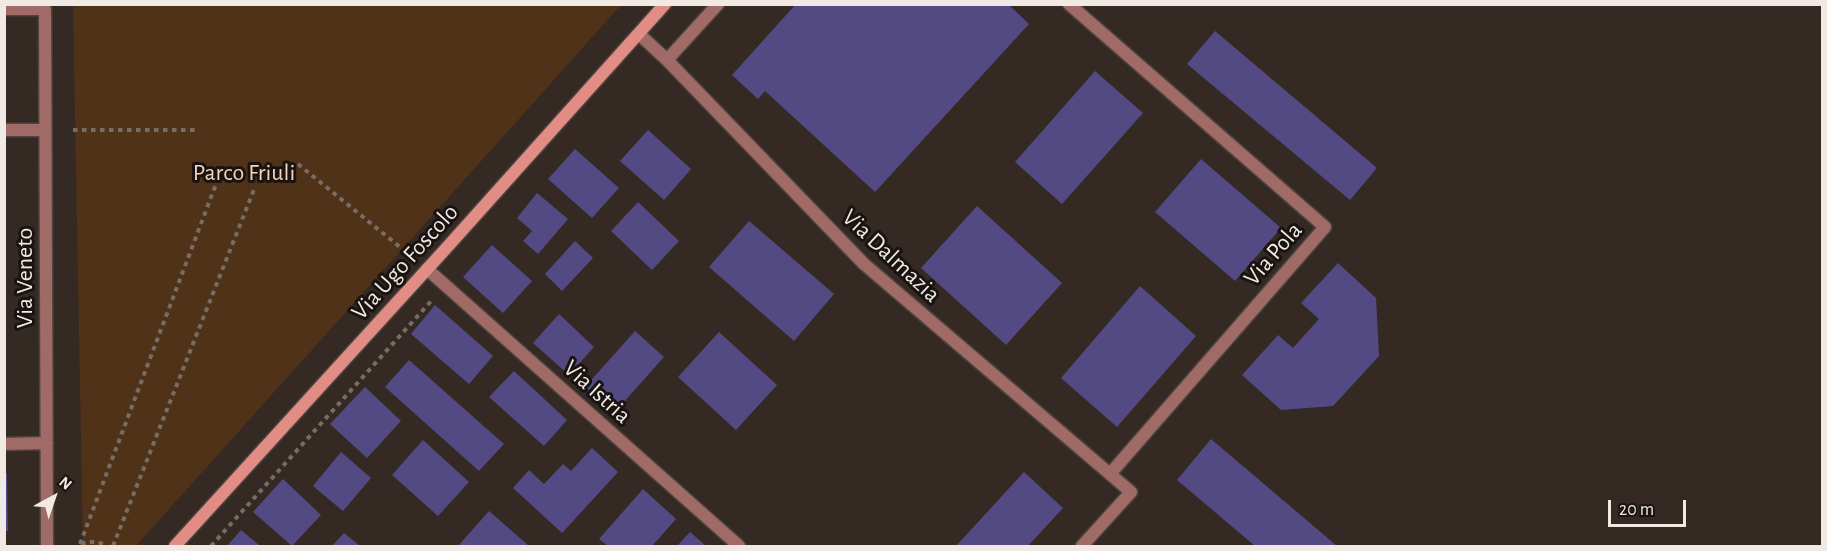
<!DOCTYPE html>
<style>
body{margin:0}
#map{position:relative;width:1827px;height:551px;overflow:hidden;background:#352a23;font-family:"Alegreya Sans",sans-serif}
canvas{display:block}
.frame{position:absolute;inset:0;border:6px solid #f1e9e4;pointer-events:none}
.north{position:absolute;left:24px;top:467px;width:60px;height:60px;-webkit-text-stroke:4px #191411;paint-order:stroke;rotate:40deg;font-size:16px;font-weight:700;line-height:24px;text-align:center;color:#f1e9e4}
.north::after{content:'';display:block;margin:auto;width:21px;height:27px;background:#f1e9e4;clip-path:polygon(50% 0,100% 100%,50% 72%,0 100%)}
.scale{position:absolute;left:1608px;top:500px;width:78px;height:27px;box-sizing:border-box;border:3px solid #f1e9e4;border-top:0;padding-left:8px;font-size:18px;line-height:21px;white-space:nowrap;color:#f1e9e4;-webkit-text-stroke:4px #191411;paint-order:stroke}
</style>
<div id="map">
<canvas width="1827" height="551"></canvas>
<div class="frame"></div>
<div class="north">N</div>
<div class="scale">20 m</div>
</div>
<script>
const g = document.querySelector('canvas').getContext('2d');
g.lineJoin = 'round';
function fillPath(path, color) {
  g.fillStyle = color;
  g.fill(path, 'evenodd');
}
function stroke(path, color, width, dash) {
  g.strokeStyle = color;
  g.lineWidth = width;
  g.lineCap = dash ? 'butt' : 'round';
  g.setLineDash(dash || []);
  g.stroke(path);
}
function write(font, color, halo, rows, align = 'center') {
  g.font = font + ' "Alegreya Sans",sans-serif';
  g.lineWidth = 6;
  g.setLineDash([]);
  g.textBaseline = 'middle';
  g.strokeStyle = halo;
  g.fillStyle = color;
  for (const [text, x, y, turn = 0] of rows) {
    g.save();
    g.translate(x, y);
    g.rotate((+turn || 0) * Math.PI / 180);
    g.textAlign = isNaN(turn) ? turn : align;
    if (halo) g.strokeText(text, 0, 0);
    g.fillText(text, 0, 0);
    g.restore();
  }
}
fillPath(new Path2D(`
 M73 5V4L621 5 136 546H83Z`), '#503219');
fillPath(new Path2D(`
 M796 4H1008L1029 24 875 192 765 91 758 99 732 75Z
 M1215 31 1377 168 1350 200 1187 64Z
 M1095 71 1143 113 1062 204 1015 162Z
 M648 130 691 169 664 200 620 161Z
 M575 149 619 188 592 218 548 179Z
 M1201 159 1281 228 1235 281 1155 212Z
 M537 193 568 219 538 254 523 241 532 231 517 218Z
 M638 202 679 241 652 270 611 231Z
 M977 206 1062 283 1006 345 921 268Z
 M749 221 834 294 794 341 709 267Z
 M575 241 593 258 562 291 545 274Z
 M492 245 532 281 503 313 463 277Z
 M1338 263 1376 298 1379 356 1333 406 1281 410 1242 375 1278 335 1293 348 1319 319 1301 303Z
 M1140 286 1196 336 1117 427 1061 378Z
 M435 305 493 356 469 384 411 334Z
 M559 314 594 347 569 375 533 343Z
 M635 331 664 357 614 413 585 387Z
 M719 332 777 385 736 430 678 377Z
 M409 360 504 444 479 471 385 387Z
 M514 371 567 420 544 446 489 397Z
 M365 387 401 421 367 458 330 424Z
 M1211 439 1337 546H1255L1177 480Z
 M423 440 469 482 438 516 392 475Z
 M592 448 618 472 562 533 513 488 529 470 544 484 563 464 571 471Z
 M341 452 371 478 343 511 313 486Z
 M1024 472 1063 508 1028 546H956Z
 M4 473H7L8 531H4Z
 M283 479 321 515 292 546 253 512Z
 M643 489 676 519 652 546H608L599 539Z
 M489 511 529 546H458Z
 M241 530 260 546H227Z
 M690 532 706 546H677Z
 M344 533 360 546H332Z`), '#534a83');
const street = new Path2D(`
 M1069 4 1325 227 1110 474
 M4 9H45L47 546
 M639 34 667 60 864 264 1131 492 1082 546
 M667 60 718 4
 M4 130H45
 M427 269 739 546
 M4 444 47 443`);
const secondary = new Path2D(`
 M175 546 450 244 665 4`);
stroke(street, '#4f453e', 15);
stroke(secondary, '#4f453e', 15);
stroke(new Path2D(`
 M73 130H196
 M298 164 406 252
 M80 544 219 176
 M81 544C91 541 98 541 107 546
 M113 546 255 187
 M211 546 433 299`), '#776d67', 4, [4.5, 4.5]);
stroke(street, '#a06b66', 12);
stroke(secondary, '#e18d85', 12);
write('24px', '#f3d3bb', '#191411', [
 ["Parco Friuli",244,173]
]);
write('24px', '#f1e9e4', '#191411', [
 ["Via Pola",1273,254,-49],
 ["Via Dalmazia",891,256,43],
 ["Via Ugo Foscolo",405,262,-48],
 ["Via Veneto",25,278,-90],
 ["Via Istria",597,392,42]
]);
</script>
